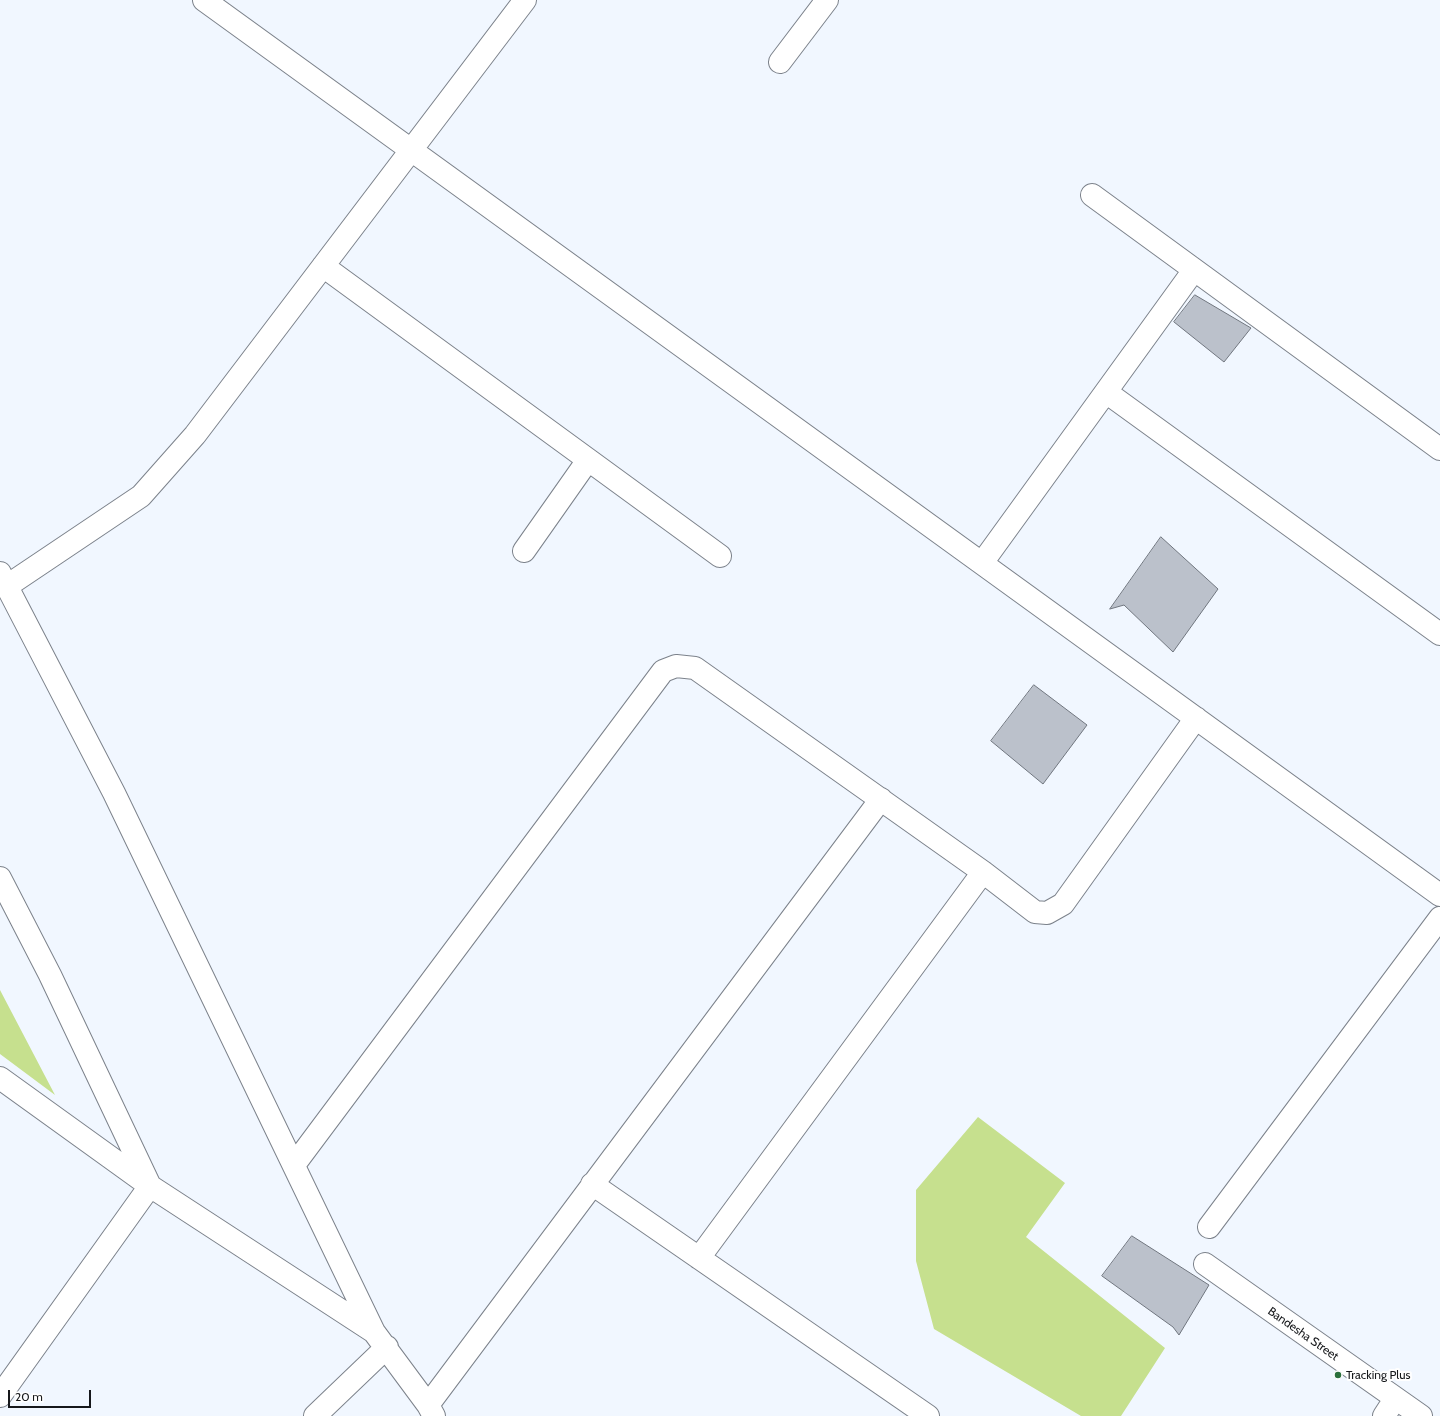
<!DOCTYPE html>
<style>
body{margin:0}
#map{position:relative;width:1440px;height:1416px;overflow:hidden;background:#f1f7ff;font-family:Cabin,sans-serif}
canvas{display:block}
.scale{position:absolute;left:8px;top:1390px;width:83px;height:18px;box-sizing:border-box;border:2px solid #16181b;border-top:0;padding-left:5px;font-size:12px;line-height:14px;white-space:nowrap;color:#16181b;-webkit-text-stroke:3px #fff;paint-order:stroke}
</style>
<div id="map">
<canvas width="1440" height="1416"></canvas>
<div class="scale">20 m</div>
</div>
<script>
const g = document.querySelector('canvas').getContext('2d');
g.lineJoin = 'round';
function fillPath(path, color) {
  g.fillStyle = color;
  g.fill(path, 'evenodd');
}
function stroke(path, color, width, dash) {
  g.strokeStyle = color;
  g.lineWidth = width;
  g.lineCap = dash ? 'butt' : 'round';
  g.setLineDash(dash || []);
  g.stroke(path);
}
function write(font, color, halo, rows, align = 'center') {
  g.font = font + ' Cabin,sans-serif';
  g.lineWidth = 4;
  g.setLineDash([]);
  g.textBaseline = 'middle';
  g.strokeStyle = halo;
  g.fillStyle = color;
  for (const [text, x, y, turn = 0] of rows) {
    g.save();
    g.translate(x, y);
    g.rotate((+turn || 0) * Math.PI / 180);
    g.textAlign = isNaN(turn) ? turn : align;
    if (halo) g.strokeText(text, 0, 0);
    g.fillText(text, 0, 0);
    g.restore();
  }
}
fillPath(new Path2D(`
 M0 990 55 1095 0 1054Z
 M978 1117 1065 1183 1026 1237 1165 1348 1121 1416H1081L934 1329 916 1261V1190Z`), '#c6e08e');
const building = new Path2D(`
 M1195 295 1251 328 1224 362 1174 322Z
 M1161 537 1218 589 1173 652 1124 605 1110 609Z
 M1034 685 1087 725 1043 784 991 741Z
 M1132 1236 1209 1285 1179 1335 1173 1327 1102 1276Z`);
fillPath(building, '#bbc1cb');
stroke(building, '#70767f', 1);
const minor = new Path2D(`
 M204 0 1440 895
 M780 62 827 0
 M1092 195 1440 449
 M323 266 720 556
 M1106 392 1440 634
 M524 551 588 460
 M982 563 1194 270
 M0 573 114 793 374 1332 428 1405 434 1416
 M7 586 141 496 195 435 525 0
 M0 878 50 975 150 1186 0 1396
 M0 1078 150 1186 374 1332
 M294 1165 663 671 676 666 695 668 983 872 1035 912 1047 913 1063 904 1196 718
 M592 1184 928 1416
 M1209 1227 1440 918
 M699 1258 983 872
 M1205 1264 1421 1416
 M428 1405 881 799
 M315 1416 387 1347
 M1384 1416 1395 1399`);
stroke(minor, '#7c828b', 24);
stroke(minor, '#fff', 22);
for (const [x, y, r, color] of [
 [1338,1375,4,"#2b703c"]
]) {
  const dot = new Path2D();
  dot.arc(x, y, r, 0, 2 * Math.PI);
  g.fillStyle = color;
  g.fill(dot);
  stroke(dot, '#fff', 1.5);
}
write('12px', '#16181b', '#fff', [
 ["Bandesha Street",1303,1334,35]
]);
write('12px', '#16181b', '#fff', [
 ["Tracking Plus",1346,1375]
], 'left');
</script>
